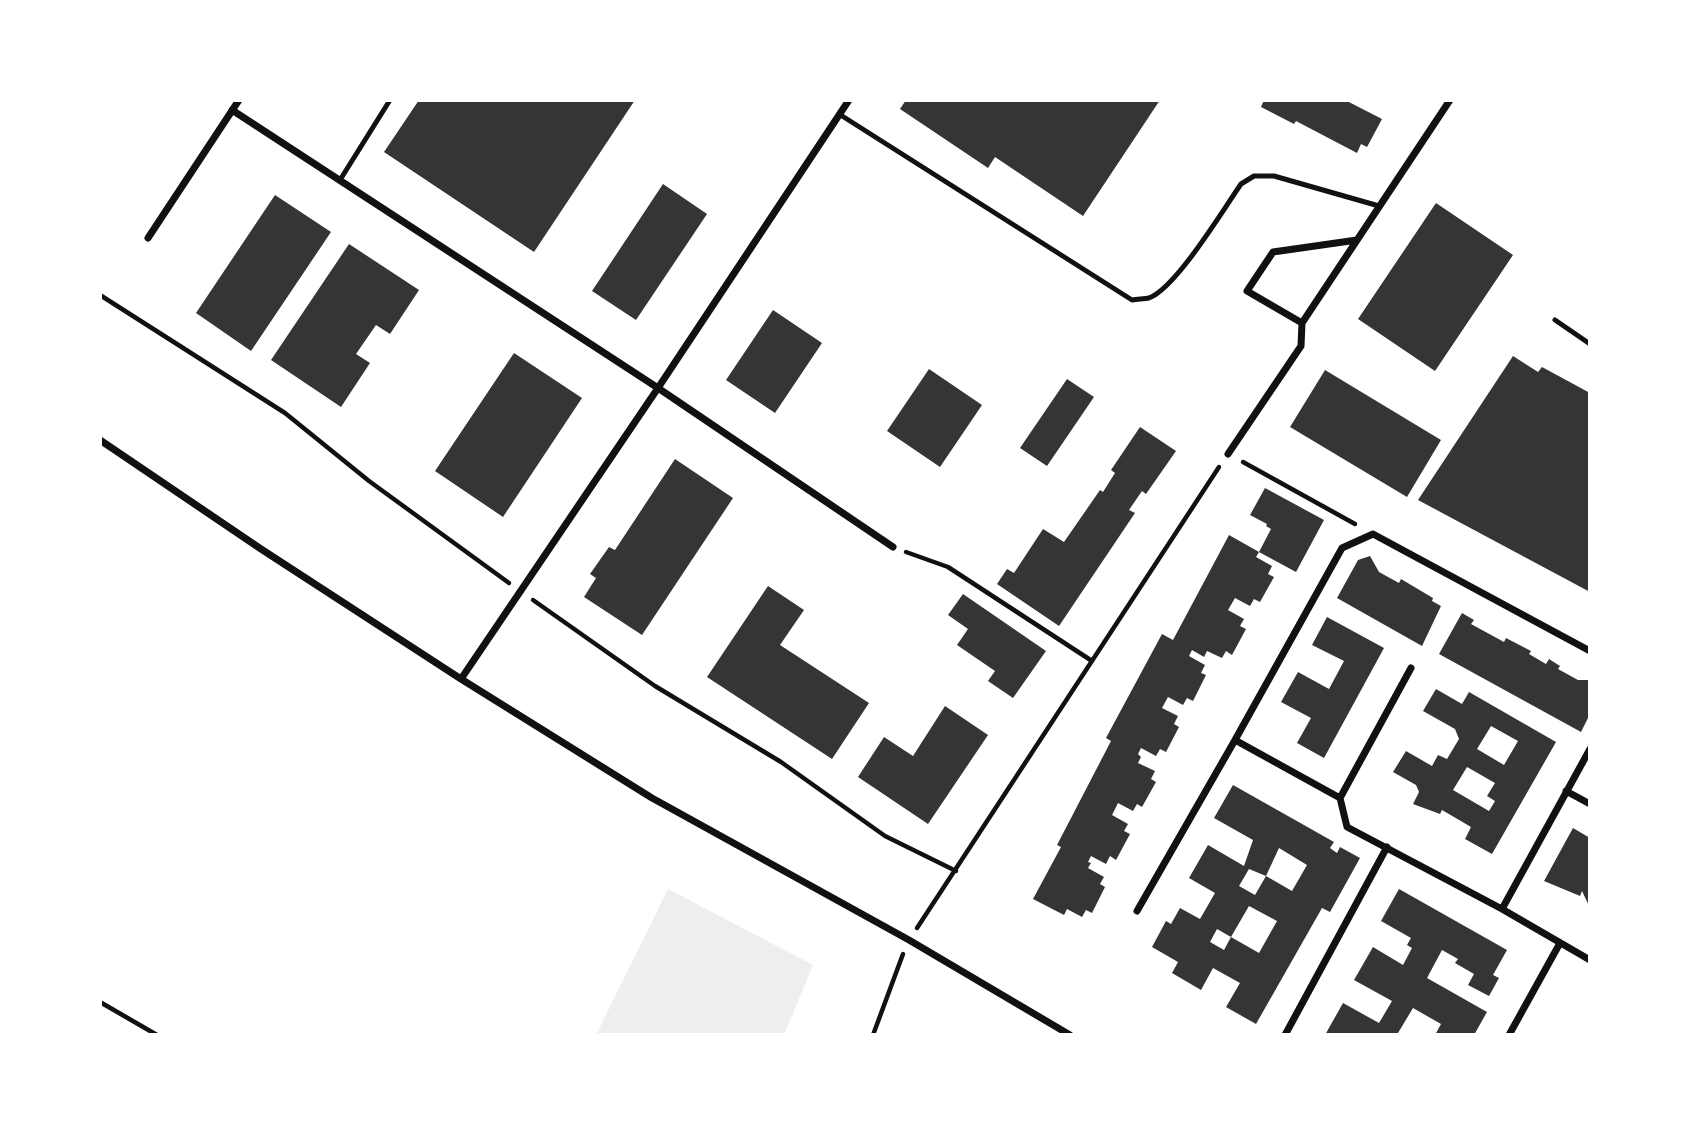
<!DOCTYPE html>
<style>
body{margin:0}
#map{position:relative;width:1690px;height:1135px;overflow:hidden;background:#fff;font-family:Jost,sans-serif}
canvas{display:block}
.frame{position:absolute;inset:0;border:102px solid #fff;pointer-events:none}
</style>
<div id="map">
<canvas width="1690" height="1135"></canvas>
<div class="frame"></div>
</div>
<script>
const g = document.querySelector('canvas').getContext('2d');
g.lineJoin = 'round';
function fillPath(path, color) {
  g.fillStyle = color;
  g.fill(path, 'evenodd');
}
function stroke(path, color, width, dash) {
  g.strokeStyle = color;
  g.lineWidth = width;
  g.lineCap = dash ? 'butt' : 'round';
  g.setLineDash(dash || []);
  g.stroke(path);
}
fillPath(new Path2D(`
 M668 889 813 965 784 1035H596Z`), '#eee');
fillPath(new Path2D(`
 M419 100H635L534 252 384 152Z
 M906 100H1160L1083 216 995 157 988 168 900 109Z
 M1264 100H1345L1382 119 1367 147 1361 144 1357 153 1296 121 1294 124 1261 107Z
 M663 184 707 214 636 320 592 291Z
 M275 195 331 232 251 351 196 313Z
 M1436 203 1513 255 1435 371 1358 319Z
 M349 244 419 290 390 334 376 325 356 354 370 363 341 407 271 360Z
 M773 310 822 343 775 413 726 380Z
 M514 353 582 398 503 517 435 471Z
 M1513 356 1538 372 1542 367 1590 393V592L1418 500Z
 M929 369 982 405 940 467 887 431Z
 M1325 370 1441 440 1407 497 1290 427Z
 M1067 379 1094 397 1047 466 1020 448Z
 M1140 427 1176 451 1146 494 1142 491 1129 510 1135 513 1059 626 997 584 1007 569 1014 573 1043 529 1064 542 1100 490 1103 492 1115 473 1111 470Z
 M675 459 733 498 642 635 584 597 596 578 590 574 609 547 615 550Z
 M1265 488 1324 520 1296 572 1259 552 1271 529 1266 526 1267 524 1250 515Z
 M1229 535 1259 552 1256 557 1272 566 1268 574 1274 577 1260 602 1254 599 1250 606 1235 598 1228 610 1244 619 1240 626 1246 629 1232 655 1226 651 1222 658 1207 651 1204 657 1192 650 1189 656 1205 665 1201 673 1206 675 1193 701 1187 698 1183 705 1168 697 1162 708 1178 716 1174 724 1179 727 1166 752 1160 749 1156 756 1141 748 1138 754 1141 757 1138 763 1155 771 1151 779 1156 782 1142 807 1137 804 1133 811 1118 803 1112 815 1128 824 1124 831 1130 834 1116 860 1110 856 1106 864 1091 856 1088 862 1091 863 1088 868 1104 877 1100 884 1105 887 1092 913 1086 910 1082 917 1067 909 1064 915 1033 899 1061 847 1057 845 1111 741 1106 738 1162 634 1173 640Z
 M1370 556 1379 572 1399 583 1401 579 1433 598 1432 601 1441 606 1422 646 1337 598 1358 560Z
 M768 586 804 610 780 645 869 703 832 759 707 677Z
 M963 594 1046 651 1013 698 988 681 995 671 957 645 968 629 948 615Z
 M1462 613 1474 620 1471 624 1504 642 1506 638 1531 651 1529 654 1546 664 1549 659 1560 666 1558 669 1578 680H1590V714L1581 732 1439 654Z
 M1327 617 1384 648 1324 758 1297 743 1311 718 1281 702 1298 672 1329 689 1344 661 1312 645Z
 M1436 689 1462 704 1469 692 1556 742 1492 854 1465 839 1471 827 1442 810 1440 814 1413 804 1419 792 1416 785 1393 772 1406 751 1432 766 1438 755 1447 759 1459 739 1455 729 1423 711ZM1491 726 1518 741 1504 765 1477 749ZM1467 767 1495 783 1487 796 1495 801 1489 811 1453 790Z
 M945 706 988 735 928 824 858 777 884 737 913 756Z
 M1233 785 1334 842 1330 848 1337 853 1340 847 1360 858 1330 912 1322 908 1256 1024 1226 1007 1240 983 1213 968 1201 990 1172 973 1178 962 1152 947 1166 921 1171 924 1180 908 1200 919 1215 893 1189 878 1208 845 1244 866 1253 840 1214 818ZM1279 848 1307 865 1292 891 1266 876 1255 895 1239 886 1249 869 1266 876ZM1249 906 1277 921 1259 953 1231 937 1224 950 1210 942 1217 929 1231 937Z
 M1573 828 1590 838V908L1582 891 1580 896 1544 881Z
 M1399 889 1507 950 1493 975 1499 978 1489 996 1468 985 1474 974 1455 963 1458 959 1442 950 1427 978 1487 1012 1474 1035H1435L1441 1024 1413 1008 1398 1033 1402 1035H1325L1343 1003 1379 1023 1392 1001 1354 980 1373 947 1403 965 1412 948 1407 945 1411 938 1381 921Z`), '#353535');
stroke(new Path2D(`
 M100 295 285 413 369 481 509 583
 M1243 462 1355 524
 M906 552 948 567 1092 661
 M533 600 655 686 781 762 885 836 956 871
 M917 928 1219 467
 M100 1002 157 1035
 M873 1035 903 954`), '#111', 4.5);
stroke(new Path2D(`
 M839 114 1132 300C1137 299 1144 299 1149 298 1176 288 1223 210 1241 184L1254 176H1274L1379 206
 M340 180 390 100
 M1555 320 1590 344`), '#111', 5);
stroke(new Path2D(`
 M232 110 658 388 893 547
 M148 238 239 100
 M1302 323 1247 291 1273 252 1357 240
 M100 440 261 549 461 679 652 798 909 940 1070 1035
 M1228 454 1301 346 1302 323 1450 100
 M461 679 658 388 849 100
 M1590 749 1502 909 1590 960
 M1566 791 1590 804
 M1340 798 1411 668
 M1502 909 1347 827 1340 798 1235 740 1342 548 1373 534 1590 651
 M1137 911 1235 740
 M1285 1035 1387 847
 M1509 1035 1560 943`), '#111', 7);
</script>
